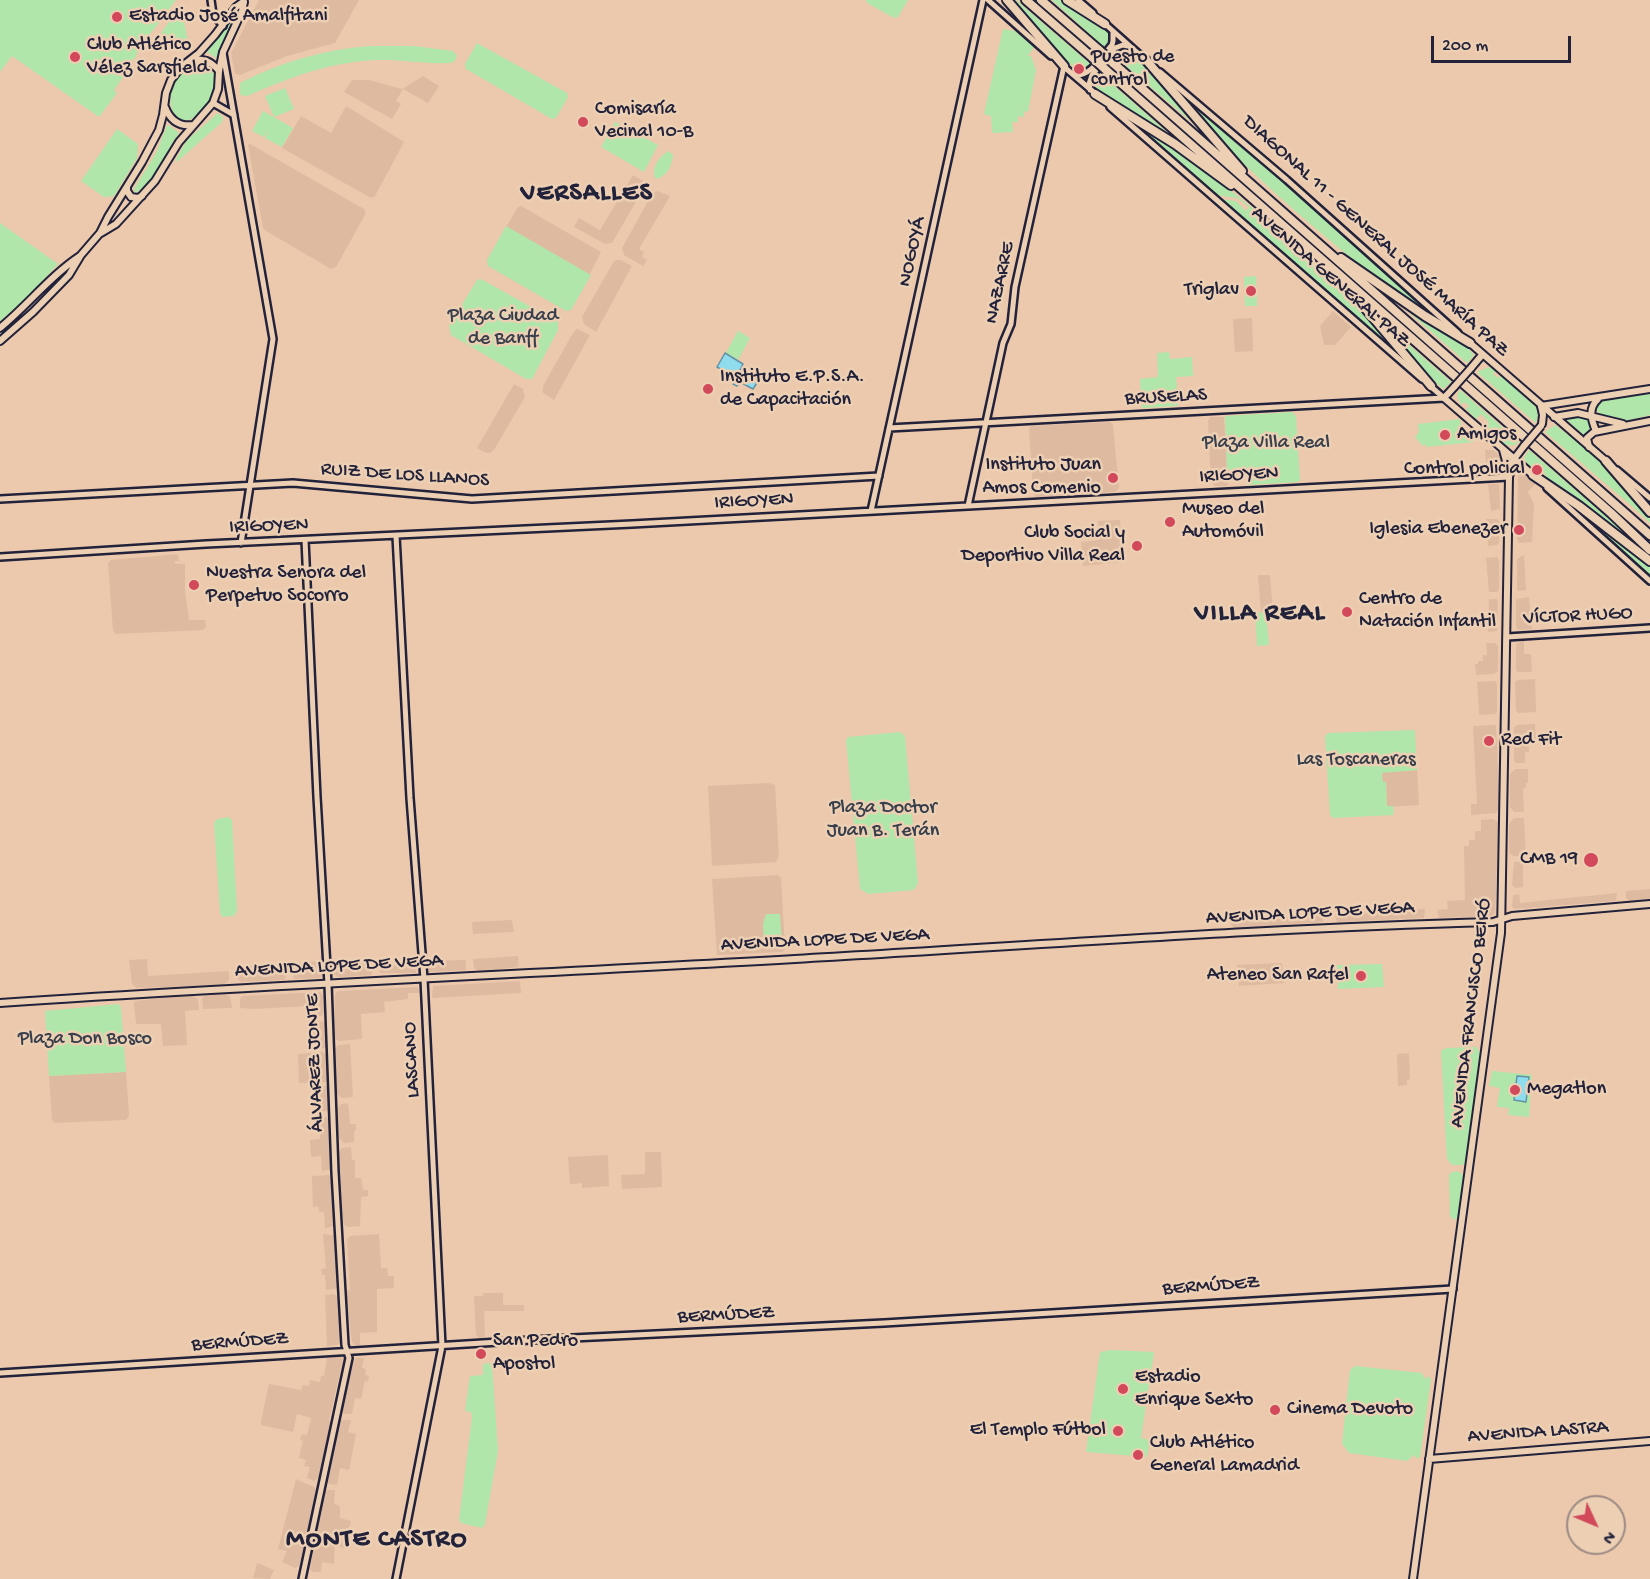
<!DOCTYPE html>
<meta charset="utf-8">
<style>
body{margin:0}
#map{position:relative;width:1650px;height:1579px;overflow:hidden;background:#ecc9ac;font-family:"Gochi Hand",sans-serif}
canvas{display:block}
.north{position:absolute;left:1566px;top:1495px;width:60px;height:60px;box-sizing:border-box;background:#edd0b4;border:2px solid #9c8a84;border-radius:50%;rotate:134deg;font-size:16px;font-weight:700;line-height:24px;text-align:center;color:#22223b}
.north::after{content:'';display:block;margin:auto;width:21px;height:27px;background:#d1495b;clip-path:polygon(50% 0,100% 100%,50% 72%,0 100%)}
.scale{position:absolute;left:1431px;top:36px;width:140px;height:27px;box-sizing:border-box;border:3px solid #22223b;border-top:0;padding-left:8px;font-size:18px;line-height:21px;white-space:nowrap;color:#22223b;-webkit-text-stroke:4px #edd0b4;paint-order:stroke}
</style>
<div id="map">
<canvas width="1650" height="1579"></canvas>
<div class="north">N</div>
<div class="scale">200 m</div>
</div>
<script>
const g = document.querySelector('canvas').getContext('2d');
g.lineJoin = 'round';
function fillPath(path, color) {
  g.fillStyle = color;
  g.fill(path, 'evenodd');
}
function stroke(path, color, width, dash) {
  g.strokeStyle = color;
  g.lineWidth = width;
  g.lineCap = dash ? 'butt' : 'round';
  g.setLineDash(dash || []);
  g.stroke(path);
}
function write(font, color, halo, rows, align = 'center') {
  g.font = font + ' "Gochi Hand",sans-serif';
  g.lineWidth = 5;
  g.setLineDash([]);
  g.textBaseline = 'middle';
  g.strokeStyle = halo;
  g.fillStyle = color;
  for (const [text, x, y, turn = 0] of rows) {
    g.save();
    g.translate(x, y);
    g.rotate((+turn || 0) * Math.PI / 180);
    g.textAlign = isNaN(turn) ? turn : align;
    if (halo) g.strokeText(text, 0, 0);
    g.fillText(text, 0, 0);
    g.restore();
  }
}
fillPath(new Path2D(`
 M259 0H359L335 43 287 56 240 75 235 74 231 53Z
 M423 76 439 86 428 103 403 89 396 101 401 104 392 119 344 92 352 80H369L402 89Z
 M346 106 404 142 375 196 371 198 282 148 301 116 331 133Z
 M250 144 364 209 366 213 336 267 331 269 266 231 263 228 248 145Z
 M633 175 643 181 644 188 612 243 605 244 574 227 579 218 600 230Z
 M657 191 670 196 639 249 644 252 642 257 647 260 643 266 624 255 622 248 652 194Z
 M521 206 601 252 571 310 566 311 488 266 487 260 518 207Z
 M616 260H621L632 266 596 332 584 324 582 317 613 263Z
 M1333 311 1351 327 1335 345H1324L1320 326Z
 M1252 318 1253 351 1235 352 1233 319Z
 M577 329 590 335 554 400 543 393V386L573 333Z
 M514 384 523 389 525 397 494 450 490 453H486L477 448Z
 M1210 417H1224L1228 486H1215L1211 483 1208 421Z
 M1110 422 1113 425 1119 488 1115 492 1036 497 1033 493 1029 429 1031 426Z
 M1485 450H1493L1501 457 1500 468 1497 472H1487Z
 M1523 473 1535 484 1528 492 1534 504 1532 542 1519 543 1517 540 1518 474Z
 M1499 484 1500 509 1491 511 1488 484Z
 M1486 519H1497L1500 522 1499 543 1497 545 1488 546Z
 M1120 520 1122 562 1083 566 1081 542 1099 540 1098 521Z
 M178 554 179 561H175V564H185V590L189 620H205L206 627 203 630 116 634 113 631 108 563 111 560Z
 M1524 555 1526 590 1518 591 1517 589V559Z
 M1497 557 1499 560V590L1497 592H1489L1486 558Z
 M1258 575H1270L1273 612 1261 613Z
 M1529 597 1532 629 1519 630 1516 628V599Z
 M1489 599H1497L1498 601 1497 631 1488 632Z
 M1524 641V654H1531L1532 672H1518L1516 670V644Z
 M1486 643H1495L1498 646V671L1494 674 1476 675 1475 664H1478V661H1483V655H1487Z
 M1535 679 1536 712 1518 713 1516 710 1515 682 1518 680Z
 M1495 681 1497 684V712L1495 714 1479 715 1477 682Z
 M1535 724 1536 740H1529V752H1525V763H1516L1514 761V728L1517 725Z
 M1496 725 1500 808 1496 813 1471 815V804H1477L1473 726Z
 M1515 769H1528V783H1526V788L1523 789 1524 812H1514L1510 807V774Z
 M1417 770 1419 805 1387 807 1386 782H1382V772Z
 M769 783 775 785 779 856 776 862 712 866 708 786Z
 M1514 818H1524L1526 856H1514L1509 853V824Z
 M1493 819 1497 821 1499 825 1495 913 1491 916 1439 918 1437 910 1448 909 1447 901 1465 900 1464 846H1469V840H1475V831H1481V820Z
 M1514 862H1523V887L1515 888 1512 885Z
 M778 875 781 878 785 949 782 952 717 955 712 879Z
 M1650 889V900L1630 901 1626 898V891Z
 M1617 893 1616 901 1515 909 1512 907 1513 895 1519 894 1520 903Z
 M1425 909 1424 918 1337 922 1335 915Z
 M1324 914 1323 922 1236 929 1231 925 1230 920Z
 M512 920 514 932 473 934 472 922Z
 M518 956 519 965 517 967 480 972 474 968 473 959Z
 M372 958V975L338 977 334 974 333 961Z
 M147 959 148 976 229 971V980L224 985 136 988 132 984 129 960Z
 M466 960V970L429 972V961Z
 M322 961V976L320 978 295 979 293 977 292 963Z
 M417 963 416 973H380V966Z
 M1282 963 1284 983 1239 986 1237 965Z
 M285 964 286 977 284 980 241 982 237 978 234 967Z
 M520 981 521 993 432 998 433 986Z
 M418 987 420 993H408V999L384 1002 385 1012 361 1014 362 1039 339 1041 334 1038 335 994 338 991Z
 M320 992 323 995 324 1012 322 1016H314L311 1004 308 1006 254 1009 240 1008V999L242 996Z
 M225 994 230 997 232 1008 203 1009 202 999 204 996Z
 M192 995 198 999 199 1010 185 1011 187 1045 163 1046 161 1024H136L134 1003 135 1001Z
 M317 1021 326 1022 328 1026V1043L324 1048H320V1041H309L308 1029 317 1028Z
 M350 1044 353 1097 343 1098 339 1096 336 1092 334 1050 338 1045Z
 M322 1052 329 1056V1079L326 1082 299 1083 298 1054Z
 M1409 1053 1410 1079 1407 1080V1085L1398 1086 1397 1054Z
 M126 1072 129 1116 126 1120 55 1123 52 1120 49 1076Z
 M313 1086H326L330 1088 331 1109 329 1111 315 1112Z
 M348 1103 350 1124H356V1130L354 1131V1142L344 1143 339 1138 337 1109 341 1104Z
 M327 1117 331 1119 333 1169 322 1171 321 1156 311 1157 310 1140 320 1139 319 1118Z
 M351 1147 352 1160H355V1178H361L363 1190H368V1196L361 1197 360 1226 349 1227 345 1226 343 1222 339 1152 342 1148Z
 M645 1152H661L662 1187 622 1189 621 1175 645 1174Z
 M608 1155 609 1186 582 1188V1183L570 1184 568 1157Z
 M329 1175 335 1178 336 1226 325 1228 324 1212H319L318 1206 313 1207 312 1176Z
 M323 1234 337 1236 339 1287 335 1289 326 1290 325 1275H322L321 1269 326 1268Z
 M379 1234 381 1268H387L388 1276H394V1288L377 1289V1332L360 1333V1345H355L352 1342 346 1291 350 1290 347 1239 350 1236Z
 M483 1293H503V1305H524V1311H484L485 1337 479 1338 476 1335 474 1296H483Z
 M334 1294 338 1297 340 1343 337 1345 327 1346 325 1295Z
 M340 1357 343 1359 329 1421 332 1422 320 1477 314 1481 307 1478 310 1467 304 1466 306 1460 299 1458 303 1441 300 1440 302 1434 307 1435 311 1418 297 1414 293 1432 261 1425V1421L269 1384 301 1390 303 1385 309 1386 310 1380 320 1382 321 1376H324L327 1358Z
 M357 1358H364L362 1368 366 1369 365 1375 369 1376 368 1382 365 1381 361 1399 355 1398 352 1414H345L341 1410V1407L355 1359Z
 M342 1420H351L348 1432 356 1434 349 1470 340 1468 337 1485 329 1484 326 1478 338 1423Z
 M296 1479 314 1487 317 1492 299 1566 295 1568 282 1562 287 1551 278 1549Z
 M327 1490H335L334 1504 340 1506V1518L351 1521 346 1535 356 1537 355 1544 349 1542 348 1549 335 1546 334 1564 322 1562 321 1572H312L310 1569 322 1495Z
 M257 1563 274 1570 270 1579 253 1578Z`), '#debaa0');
fillPath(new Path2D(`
 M0 0H176L139 49 134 60 132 59 129 63 131 66 114 90 117 93 99 117 12 56 0 72Z
 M866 0H908L898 17 894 18 867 3Z
 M1010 0H1016L1089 63 1103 46 1052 0H1065L1104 25 1113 37 1109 45 1088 70 1081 71 1064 60Z
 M176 12 183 17 189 46 185 50 161 33Z
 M238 12H239L216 58 207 52Z
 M1003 29 1015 31 1034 47 1028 56H1031L1036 70 1028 112 1024 111V117L1018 116V122H1012L1013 132 992 133 991 116 984 114Z
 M477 43 567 93 568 97 556 118 552 119 466 69 465 64Z
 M371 46H414L453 51 457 56 454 62C445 66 395 59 380 60 332 61 291 77 247 96L240 95V83C281 62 326 49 371 46Z
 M1119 48C1140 47 1197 122 1213 140L1120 61 1105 78 1184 147 1115 103 1093 85V78Z
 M197 63C231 65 212 121 182 121 159 107 175 68 197 63Z
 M1171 83 1446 324 1445 327C1374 279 1307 224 1245 165 1219 140 1195 110 1171 83Z
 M285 88 294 109 274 117 265 96Z
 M263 111 293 128 282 147 265 138 269 129 264 137 252 131Z
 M218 113 223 117 222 122 178 161H175L187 140Z
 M615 122 658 145 644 172 601 147Z
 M169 125 179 133C167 149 154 186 135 193L134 189 156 153 167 126Z
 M1139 125 1181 151 1250 206 1355 301 1409 365 1218 199 1236 201 1246 211 1249 207 1237 198 1216 195 1139 128Z
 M117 129 138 144 137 158 114 196 104 197 81 181Z
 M669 151 673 155C672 165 667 177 656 179 650 169 659 156 669 151Z
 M0 223 58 264 23 302 0 321Z
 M506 226 591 275 571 310 566 311 488 266 487 260Z
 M1256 276 1257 306H1245L1244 277Z
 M481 279 558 322V330L532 379H526L451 335 449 326 477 280Z
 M1388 294 1470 349V351L1474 355 1467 363Z
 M1382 321 1451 382 1443 389C1423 369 1396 347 1382 321Z
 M738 331 750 338 738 360 726 353Z
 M1169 352 1170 359 1192 357 1193 376 1176 377 1178 406 1142 408 1140 379 1158 377 1157 353Z
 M1489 367 1496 371 1493 374 1498 378 1501 376 1536 407 1538 414 1536 423 1477 372Z
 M1460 390 1519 442C1507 453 1494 435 1485 427L1489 422 1481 414 1476 419 1466 409 1469 406 1464 402 1461 405 1457 396Z
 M1650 392V415L1625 421 1601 416 1596 409 1599 402Z
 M1292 412 1296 416 1300 480 1298 482 1247 485 1246 469 1227 470 1225 416Z
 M1572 416 1589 418 1592 428 1584 435 1564 418Z
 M1460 419 1461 426H1465V433L1473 432 1474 442 1426 447V444L1423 446 1415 437 1419 432 1418 424Z
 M1555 425 1602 461 1650 515V523L1633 507 1545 432Z
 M1529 450 1630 537 1628 539 1543 478 1546 475 1540 469 1541 467 1538 464 1531 467 1523 459Z
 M1557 494 1650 564V577Z
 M1266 612 1269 645 1257 646 1255 613Z
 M1414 730 1415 732 1417 770 1382 773 1383 782H1386L1387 806H1393L1394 815 1333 818 1330 815 1325 736 1328 733Z
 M900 732 905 736 918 883 914 890 868 894 860 889 846 740 848 737Z
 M229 817 232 820 237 911 234 916 222 917 220 913 214 823 217 819Z
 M766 914H780L782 945 764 946 763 924Z
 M1382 964 1384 987 1338 989 1337 965Z
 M118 1004 121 1007 126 1072 49 1076 45 1011Z
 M1476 1047 1480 1052 1466 1161 1463 1165H1452L1447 1159 1441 1051 1446 1048Z
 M1492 1071 1532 1075 1529 1117 1508 1115 1509 1108 1497 1107 1500 1088 1489 1086Z
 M1458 1171 1462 1174 1464 1177 1458 1217 1454 1220 1450 1216 1449 1175 1452 1172Z
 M1111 1350 1154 1352 1141 1438 1150 1440 1147 1457 1086 1452 1100 1352Z
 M492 1363 498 1451 485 1524 482 1528 461 1523 459 1520 472 1417 471 1412 465 1411 470 1376 483 1375V1364Z
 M1355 1366 1422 1373 1425 1379 1428 1376 1431 1379 1420 1457 1417 1459 1414 1455 1407 1461 1349 1453 1342 1444 1350 1370Z`), '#b0e6a9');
const water = new Path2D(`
 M725 353 743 364 740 370 758 381 753 389 740 382 737 386 733 384 736 378 717 367Z
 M1517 1076 1529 1077 1526 1102 1514 1100Z`);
fillPath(water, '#8edced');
stroke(water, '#6392a6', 1.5);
const tertiary = new Path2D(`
 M211 0 213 14 223 26
 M988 0 1051 56
 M1078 0 1093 13
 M1104 23 1149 63
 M223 53 273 339 241 543
 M1063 66 1097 95
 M1160 72 1287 180 1458 333
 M1074 75C1091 77 1102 56 1112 45L1113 41V31
 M1090 90 1089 84 1092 75 1115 48 1123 45 1128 46
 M213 103 234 115
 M1110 107 1422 379
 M1429 385 1444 398
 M889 428 1444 398
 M1617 470 1650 498
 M1547 488 1650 581
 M0 499 293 483 472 499 879 476
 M968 506 1003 343 1011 324 1015 287 1064 66
 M871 511 983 0
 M0 557 206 544 632 524 1509 477
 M1507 637 1650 628
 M0 1373 531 1340 884 1323 1453 1289
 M302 1579 349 1358 345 1345 335 1172 328 984 317 797 305 540
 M396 1579 442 1346 424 979 410 798 396 536`);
const secondary = new Path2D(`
 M1470 343 1606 461
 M1471 368 1482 355
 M1455 386 1444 398 1533 475
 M1541 406 1543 415 1542 424
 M1503 450 1509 472
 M0 1003C265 985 530 974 795 959 1028 946 1260 928 1493 922L1512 916 1650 904
 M1429 1459 1650 1441
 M1413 1579 1501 933 1509 477 1514 459 1524 446`);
const primary = new Path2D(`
 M191 60C203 58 211 61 219 71
 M165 107C170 120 179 127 193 125
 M127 187V191L131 197 138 198 142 196
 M101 233 116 224 155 181 179 142 213 103 218 89 219 71 223 52 242 11 244 2
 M0 328C28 305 50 276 80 256
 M0 341 33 312 69 275 81 255 100 233 108 217 142 162 159 130 163 115 166 93 171 80 181 67 199 53 215 35 236 7 243 2
 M1541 406 1650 389
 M1554 417 1578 413 1623 424
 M1596 431C1591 419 1588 408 1598 399
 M1589 447 1587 438 1594 432 1650 421`);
const motorway = new Path2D(`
 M1007 0 1064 66
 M1026 0 1093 58
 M1041 0 1099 50
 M1067 0 1105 24
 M1147 61 1242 171
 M1113 63 1650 535
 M1106 70 1611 513 1650 550
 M1095 94 1175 144 1231 185
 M1341 258 1425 316 1470 343
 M1349 289 1431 386
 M1606 461 1650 512
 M1533 475 1579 506 1650 561`);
stroke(tertiary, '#22223b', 10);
stroke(secondary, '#22223b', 10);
stroke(primary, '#22223b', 10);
stroke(motorway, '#22223b', 12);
stroke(tertiary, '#edd0b4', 5);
stroke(secondary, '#edd0b4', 6);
stroke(primary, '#edd0b4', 6);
stroke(motorway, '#edd0b4', 8);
const secondaryBridge = new Path2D(`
 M1455 386 1471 368
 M1524 446 1541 426`);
const motorwayBridge = new Path2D(`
 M1099 50 1113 63
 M1093 58 1106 70`);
stroke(secondaryBridge, '#22223b', 10, []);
stroke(motorwayBridge, '#22223b', 12, []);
stroke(secondaryBridge, '#edd0b4', 6);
stroke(motorwayBridge, '#edd0b4', 8);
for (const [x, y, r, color] of [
 [117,17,6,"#d1495b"],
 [75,57,6,"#d1495b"],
 [1079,69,6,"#d1495b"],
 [583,122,6,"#d1495b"],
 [1251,291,6,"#d1495b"],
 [708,389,6,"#d1495b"],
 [1445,435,6,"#d1495b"],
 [1537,470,6,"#d1495b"],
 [1113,478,6,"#d1495b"],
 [1170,522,6,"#d1495b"],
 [1519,530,6,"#d1495b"],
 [1137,546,6,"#d1495b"],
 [194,585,6,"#d1495b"],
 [1347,612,6,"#d1495b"],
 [1489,741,6,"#d1495b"],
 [1591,860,8,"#d1495b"],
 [1361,976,6,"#d1495b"],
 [1515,1090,6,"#d1495b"],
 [481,1354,6,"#d1495b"],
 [1123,1389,6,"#d1495b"],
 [1275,1410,6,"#d1495b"],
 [1118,1431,6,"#d1495b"],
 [1138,1455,6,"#d1495b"]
]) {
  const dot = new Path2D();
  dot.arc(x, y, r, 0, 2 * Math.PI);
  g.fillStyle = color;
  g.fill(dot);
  stroke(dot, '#edd0b4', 2);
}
write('20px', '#22223b', '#edd0b4', [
 ["Estadio José Amalfitani",129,17],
 ["Club Atlético",87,46],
 ["Vélez Sarsfield",87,69],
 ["Puesto de",1091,58],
 ["control",1091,81],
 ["Comisaría",595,110],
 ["Vecinal 10-B",595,133],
 ["Triglav",1239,291,"right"],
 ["Instituto E.P.S.A.",720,378],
 ["de Capacitación",720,401],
 ["Amigos",1457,435],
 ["Instituto Juan",1101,466,"right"],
 ["Amos Comenio",1101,489,"right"],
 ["Control policial",1525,470,"right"],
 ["Museo del",1182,510],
 ["Automóvil",1182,533],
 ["Iglesia Ebenezer",1507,530,"right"],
 ["Club Social y",1125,534,"right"],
 ["Deportivo Villa Real",1125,557,"right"],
 ["Nuestra Senora del",206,574],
 ["Perpetuo Socorro",206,597],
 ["Centro de",1359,600],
 ["Natación Infantil",1359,623],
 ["Red Fit",1501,741],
 ["CMB 19",1578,860,"right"],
 ["Ateneo San Rafel",1349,976,"right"],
 ["Megatlon",1527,1090],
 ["San Pedro",493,1342],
 ["Apostol",493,1365],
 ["Estadio",1135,1378],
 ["Enrique Sexto",1135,1401],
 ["Cinema Devoto",1287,1410],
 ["El Templo Fútbol",1106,1431,"right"],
 ["Club Atlético",1150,1444],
 ["General Lamadrid",1150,1467]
], 'left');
write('20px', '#22223b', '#edd0b4', [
 ["DIAGONAL 11 - GENERAL JOSÉ MARÍA PAZ",1375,237,42],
 ["NOGOYÁ",913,252,-78],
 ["AVENIDA GENERAL PAZ",1330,278,41],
 ["NAZARRE",1001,283,-78],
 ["BRUSELAS",1166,398,-3],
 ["RUIZ DE LOS LLANOS",405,476,4],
 ["IRIGOYEN",1239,476,-3],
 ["IRIGOYEN",754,502,-3],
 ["IRIGOYEN",269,527,-2],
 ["VÍCTOR HUGO",1578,617,-3],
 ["AVENIDA LOPE DE VEGA",1310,914,-3],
 ["AVENIDA LOPE DE VEGA",825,941,-3],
 ["AVENIDA LOPE DE VEGA",339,967,-3],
 ["AVENIDA FRANCISCO BEIRÓ",1472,1013,-83],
 ["LASCANO",413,1060,-93],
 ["ÁLVAREZ JONTE",316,1063,-92],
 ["BERMÚDEZ",1211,1287,-4],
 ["BERMÚDEZ",726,1316,-3],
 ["BERMÚDEZ",240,1343,-4],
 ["AVENIDA LASTRA",1538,1433,-4]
]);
write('20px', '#373f4c', '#edd0b4', [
 ["Plaza Ciudad",503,317],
 ["de Banff",503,340],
 ["Plaza Villa Real",1266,444],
 ["Las Toscaneras",1356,761],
 ["Plaza Doctor",883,809],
 ["Juan B. Terán",883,832],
 ["Plaza Don Bosco",85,1040]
]);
g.letterSpacing = '1.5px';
write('bold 26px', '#22223b', '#edd0b4', [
 ["VERSALLES",587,195],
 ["VILLA REAL",1260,615],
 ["MONTE CASTRO",377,1541]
]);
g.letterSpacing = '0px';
</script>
